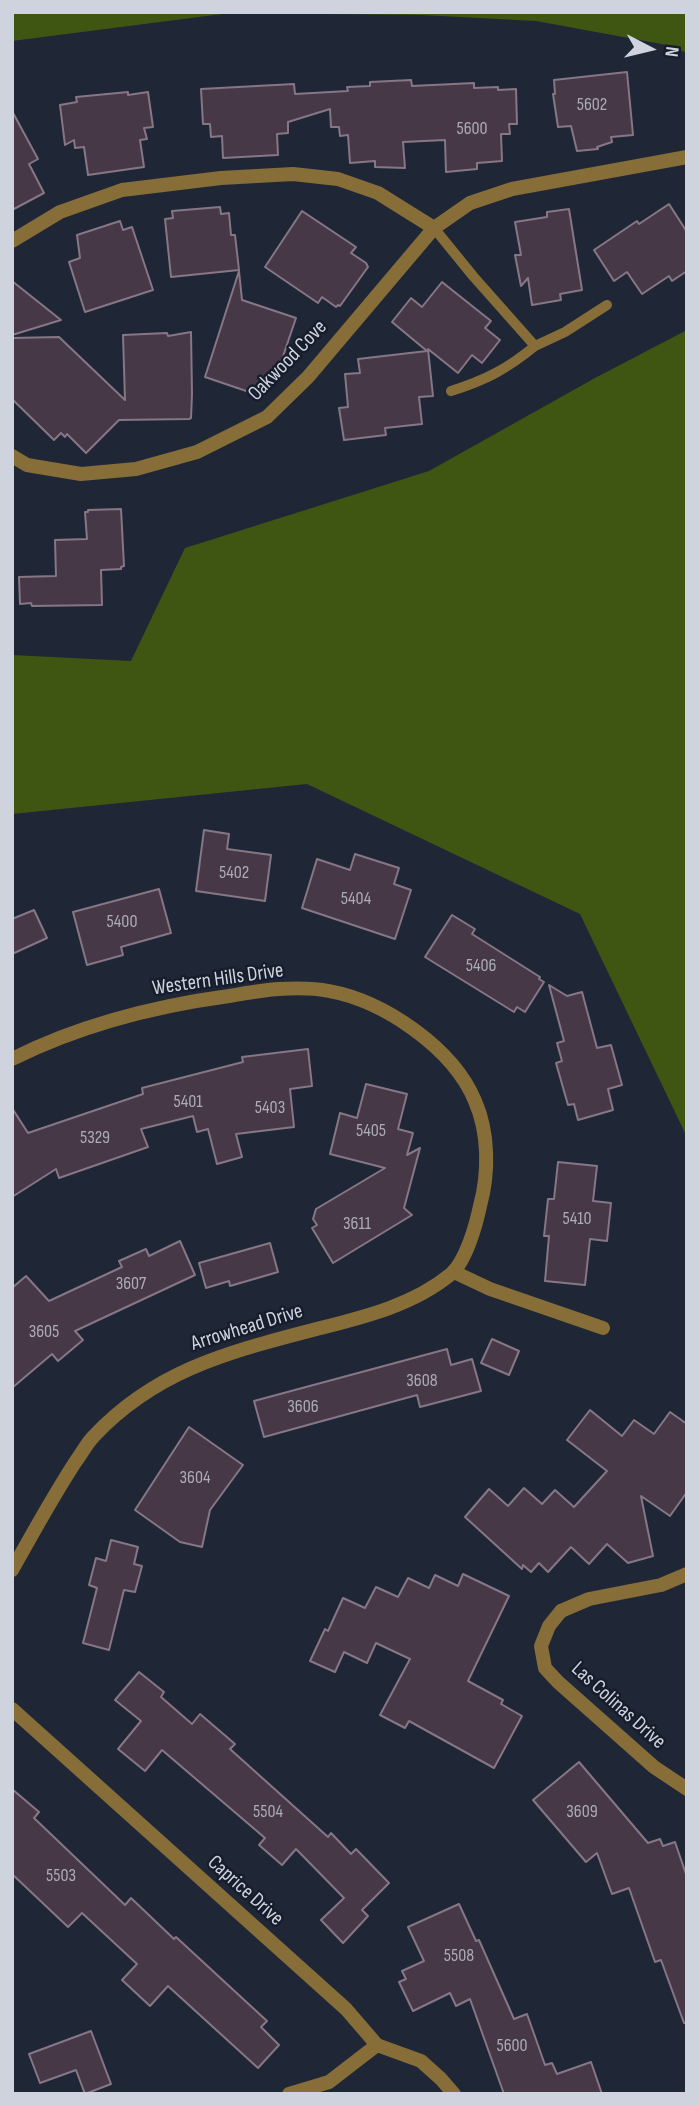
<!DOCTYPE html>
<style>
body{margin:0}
#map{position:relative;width:699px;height:2106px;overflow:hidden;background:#1f2736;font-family:"Sofia Sans Condensed",sans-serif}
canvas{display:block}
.frame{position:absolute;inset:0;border:14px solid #ced3dd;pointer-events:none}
.north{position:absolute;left:615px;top:14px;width:70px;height:70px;-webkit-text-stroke:5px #161d2c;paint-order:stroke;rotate:97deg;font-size:19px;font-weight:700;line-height:28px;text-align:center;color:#ced3dd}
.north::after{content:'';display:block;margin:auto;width:24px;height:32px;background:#ced3dd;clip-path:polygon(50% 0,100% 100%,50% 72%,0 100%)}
</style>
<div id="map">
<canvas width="699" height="2106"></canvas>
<div class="frame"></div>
<div class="north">N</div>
</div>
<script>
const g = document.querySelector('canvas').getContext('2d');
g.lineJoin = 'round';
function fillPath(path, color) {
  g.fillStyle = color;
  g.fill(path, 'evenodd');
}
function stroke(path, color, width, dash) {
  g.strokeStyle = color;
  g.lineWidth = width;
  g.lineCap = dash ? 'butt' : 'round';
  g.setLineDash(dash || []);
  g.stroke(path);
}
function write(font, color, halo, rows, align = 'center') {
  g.font = font + ' "Sofia Sans Condensed",sans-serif';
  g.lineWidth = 5;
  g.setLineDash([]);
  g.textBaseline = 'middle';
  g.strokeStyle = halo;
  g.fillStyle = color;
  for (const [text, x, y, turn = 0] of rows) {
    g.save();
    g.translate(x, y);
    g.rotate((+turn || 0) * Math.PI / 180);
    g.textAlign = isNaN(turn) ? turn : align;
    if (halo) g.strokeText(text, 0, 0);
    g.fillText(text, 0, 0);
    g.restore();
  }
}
fillPath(new Path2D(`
 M12 12H687V53L667 45 536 21 422 15 230 13 12 41Z
 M687 330V1137L580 914 307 784 12 814V655L131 661 185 548 429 471 595 378Z`), '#3f5612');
const building = new Path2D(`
 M627 72 633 135 611 137 612 142 597 147 598 149 577 151 571 126 558 127 553 94H555L554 80Z
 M411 80 412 86 474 83V88L498 87V90L516 89 517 124H509L510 134H501L502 161 477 163V169L446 172 445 140 403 142 405 168 375 167V161L350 163 348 135 340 136 339 127H331L330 109 288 122V133L277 134 278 155 223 158 222 136 211 137 210 124H203L201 89 294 84 295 94 348 91 347 87 370 86V82Z
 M128 92V95L148 92 153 127 144 128 147 139 140 140 144 167 88 175 84 147 75 148 74 140 65 145 60 105 77 102 76 97Z
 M12 111 38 159 29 164 44 193 12 210Z
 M669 204 687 232V271L672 281 669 276 642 294 627 272 614 281 594 250 637 221 639 224Z
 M220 207 221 214 229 213 231 235H235L239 270 171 277 165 219 173 218 172 211Z
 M569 209 582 290 560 294 561 300 532 305 528 278 521 286 515 255H521L515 222 547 217V212Z
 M302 211 356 247 351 253 366 263 368 267 340 306 338 305 336 307 322 297 318 303 265 267Z
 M120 221 123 230 132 227 153 290 85 312 69 262 80 258 77 235Z
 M239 271 242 300 296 318 276 377 268 375 261 396 205 377Z
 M12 281 61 320 12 335Z
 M442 282 491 321 485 328 500 340 482 363 472 355 458 373 428 349 433 396 419 397 422 424 385 428 386 435 344 440 339 408 348 407 345 374 360 373 358 359 427 351 392 322 411 298 422 307Z
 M191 332 192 394 191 418 189 419 119 420 86 453 67 434 65 437 61 433 54 440 12 399V338L59 337 125 400 123 335 167 333 168 336Z
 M121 509 124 566 121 567V569L101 570 102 605 32 606 31 603 20 604 19 577 56 576 55 540 87 539 85 512H88V510Z
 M204 830 229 834 227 849 271 855 265 901 196 891Z
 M355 854 399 868 394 884 411 890 395 939 302 908 317 859 350 870Z
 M159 889 171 933 121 947 123 955 87 965 73 912Z
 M34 910 47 938 12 954V919Z
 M452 915 475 929 472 934 540 977 539 979 544 982 525 1012 517 1007 514 1012 425 957Z
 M549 985 567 996 582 992 597 1048 611 1045 622 1085 608 1089 613 1110 578 1120 574 1104 568 1105 556 1063 562 1061 557 1043 564 1041Z
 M308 1049 312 1086 290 1089 294 1127 236 1134 242 1157 217 1164 208 1129 197 1132 193 1116 141 1129 148 1147 59 1178 56 1169 12 1197V1108L28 1133 143 1094 142 1088 243 1062 242 1057Z
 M366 1084 407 1094 398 1129 413 1133 407 1155 420 1148 404 1208 412 1215 333 1263 312 1228 317 1225 313 1219 316 1209 385 1168 330 1154 340 1113 357 1118Z
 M558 1162 597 1166 593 1201 611 1203 607 1241 590 1239 585 1285 545 1281 549 1236H544L548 1199H554Z
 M180 1241 195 1275 75 1331 83 1340 58 1361 52 1354 12 1388V1288L26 1276 49 1301 122 1267 119 1261 146 1249 149 1256Z
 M270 1243 278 1272 230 1286 229 1281 206 1288 199 1263Z
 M492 1339 519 1351 509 1375 481 1363Z
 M447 1349 451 1365 472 1359 481 1391 420 1407 417 1395 264 1437 254 1401Z
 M590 1410 622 1436 634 1420 654 1434 670 1412 687 1424V1492L670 1516 641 1496 653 1556 628 1563 607 1544 589 1564 571 1547 548 1572 539 1563 531 1572 523 1565 522 1569 465 1517 489 1489 508 1506 524 1488 542 1504 555 1490 574 1507 607 1471 567 1440Z
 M189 1427 243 1465 210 1510 202 1547 180 1542 135 1510Z
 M111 1540 138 1547 134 1564 142 1566 135 1592 124 1590 109 1650 83 1643 97 1588 89 1585 96 1558 106 1561Z
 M463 1574 509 1596 468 1681 503 1700 501 1704 522 1716 494 1768 409 1721 405 1728 380 1715 410 1659 376 1643 367 1663 344 1652 335 1672 310 1661 325 1629 328 1631 343 1598 365 1608 376 1587 398 1597 408 1578 429 1588 435 1575 458 1586Z
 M139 1672 164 1692 161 1697 192 1724 200 1714 235 1744 230 1749 328 1837 331 1833 351 1854 356 1849 389 1883 362 1910 368 1916 343 1943 321 1920 344 1898 296 1849 282 1865 259 1845 265 1838 162 1750 145 1771 118 1749 141 1721 115 1700Z
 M579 1762 648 1843 660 1839 663 1846 675 1842 687 1877V2023H684L661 1960 655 1962 629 1888 612 1894 597 1853 586 1862 533 1800Z
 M12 1789 39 1812 34 1818 125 1905 131 1898 174 1939 176 1937 267 2021 261 2027 279 2045 258 2068 168 1986 150 2006 122 1980 137 1964 82 1913 68 1927 12 1874Z
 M459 1904 476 1941 479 1940 514 2019 527 2014 545 2065 552 2063 557 2074 591 2062 602 2094H504L470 1999 456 2006 450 1993 413 2011 399 1982 406 1979 402 1971 424 1961 408 1927Z
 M91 2031 111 2084 85 2094 76 2070 40 2083 29 2054Z`);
fillPath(building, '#463847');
stroke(building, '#867686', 2);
stroke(new Path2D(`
 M434 228 473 276 535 346 565 332 607 305
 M451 391C486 380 507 369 535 346`), '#876e38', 10);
stroke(new Path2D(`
 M434 228 470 203 512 189 687 157
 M12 241 60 212 122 190 221 178 293 174 338 179 378 193 434 228 308 377 267 417 197 452 136 469 81 474 27 465 12 456
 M12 1059C80 1025 155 1006 229 996 246 993 263 990 279 989 295 988 314 988 329 991 384 1001 453 1048 475 1101 489 1133 489 1173 480 1206 476 1225 466 1261 451 1274 410 1308 355 1319 305 1332 225 1353 154 1372 94 1436 87 1443 82 1453 76 1461 53 1496 33 1533 12 1570
 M454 1272 490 1289 603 1328
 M687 1574 661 1585 589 1599 561 1611 549 1626 541 1646 545 1668 558 1682 654 1767 687 1789
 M12 1709 346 2009 377 2045 421 2061 441 2079 454 2094
 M289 2094 329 2082 377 2045`), '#876e38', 14);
write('18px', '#acacb8', null, [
 ["5602",592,105],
 ["5600",472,129],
 ["5402",234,873],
 ["5404",356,899],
 ["5400",122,922],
 ["5406",481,966],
 ["5401",188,1102],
 ["5403",270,1108],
 ["5405",371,1131],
 ["5329",95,1138],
 ["5410",577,1219],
 ["3611",357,1224],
 ["3607",131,1284],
 ["3605",44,1332],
 ["3608",422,1381],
 ["3606",303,1407],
 ["3604",195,1478],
 ["5504",268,1812],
 ["3609",582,1812],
 ["5503",61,1876],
 ["5508",459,1956],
 ["5600",512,2046]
]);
write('21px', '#ced3dd', '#161d2c', [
 ["Oakwood Cove",288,361,-46],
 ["Western Hills Drive",218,980,-8],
 ["Arrowhead Drive",247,1328,-17],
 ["Las Colinas Drive",618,1706,42],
 ["Caprice Drive",245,1891,42]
]);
</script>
